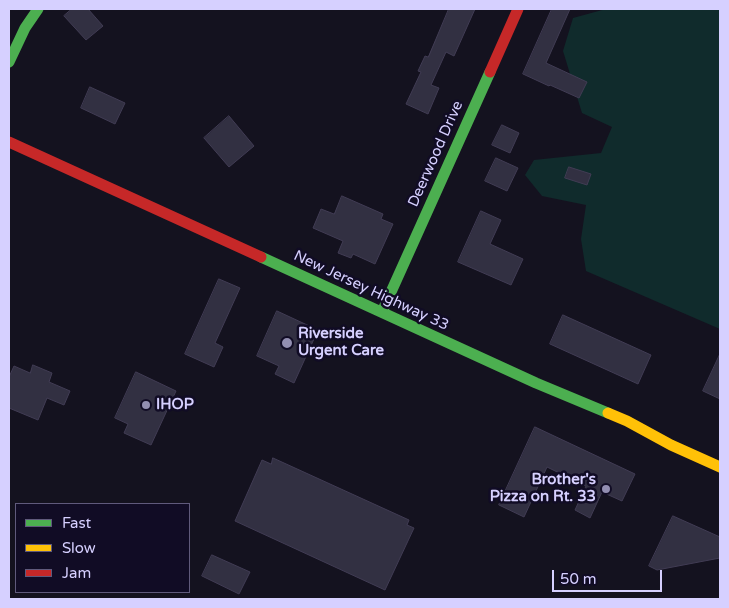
<!DOCTYPE html>
<style>
body{margin:0}
#map{position:relative;width:729px;height:608px;overflow:hidden;background:#14121f;font-family:"Varela Round",sans-serif}
canvas{display:block}
.frame{position:absolute;inset:0;border:10px solid #d6d0ff;pointer-events:none}
.legend{position:absolute;left:15px;top:503px;width:175px;height:90px;box-sizing:border-box;background:#110c25;border:1px solid #605a7c;margin:0;padding:6px 9px;list-style:none;font-size:15px;color:#d6d0ff}
.legend li{display:flex;align-items:center;gap:10px;height:25px}
.legend b{width:25px;border:1px solid #605a7c}
.scale{position:absolute;left:552px;top:570px;width:110px;height:22px;box-sizing:border-box;border:2px solid #d6d0ff;border-top:0;padding-left:6px;font-size:15px;line-height:18px;white-space:nowrap;color:#d6d0ff;-webkit-text-stroke:4px #110c25;paint-order:stroke}
</style>
<div id="map">
<canvas width="729" height="608"></canvas>
<div class="frame"></div>
<ul class="legend">
<li><b style="height:6px;background:#4caf50"></b>Fast</li>
<li><b style="height:6px;background:#ffc107"></b>Slow</li>
<li><b style="height:6px;background:#c62828"></b>Jam</li>
</ul>
<div class="scale">50 m</div>
</div>
<script>
const g = document.querySelector('canvas').getContext('2d');
g.lineJoin = 'round';
function fillPath(path, color) {
  g.fillStyle = color;
  g.fill(path, 'evenodd');
}
function stroke(path, color, width, dash) {
  g.strokeStyle = color;
  g.lineWidth = width;
  g.lineCap = dash ? 'butt' : 'round';
  g.setLineDash(dash || []);
  g.stroke(path);
}
function write(font, color, halo, rows, align = 'center') {
  g.font = font + ' "Varela Round",sans-serif';
  g.lineWidth = 5;
  g.setLineDash([]);
  g.textBaseline = 'middle';
  g.strokeStyle = halo;
  g.fillStyle = color;
  for (const [text, x, y, turn = 0] of rows) {
    g.save();
    g.translate(x, y);
    g.rotate((+turn || 0) * Math.PI / 180);
    g.textAlign = isNaN(turn) ? turn : align;
    if (halo) g.strokeText(text, 0, 0);
    g.fillText(text, 0, 0);
    g.restore();
  }
}
fillPath(new Path2D(`
 M606 9H720V329L586 271 581 239 586 205 542 196 525 175 534 160 601 153 612 127 582 113 563 51 573 18Z`), '#102b2c');
const building = new Path2D(`
 M72 9H88L103 26 86 40 64 16Z
 M449 9H475L454 56 446 52 431 85 439 88 428 114 406 104 421 72 418 71 425 56 428 57Z
 M552 9H570L546 63 587 82 579 98 550 85 549 86 523 74Z
 M90 87 125 103 115 124 81 108Z
 M229 116 254 146 229 167 204 138Z
 M502 125 519 133 510 153 492 145Z
 M496 158 518 168 507 191 485 181Z
 M569 167 591 174 587 185 565 178Z
 M342 196 383 214 381 219 393 224 375 264 353 254 351 258 338 253 343 241 313 228 321 209 334 214Z
 M481 211 501 220 490 244 523 259 511 285 458 262Z
 M219 279 240 288 215 343 223 347 214 367 185 354Z
 M277 311 318 330 294 383 275 374 279 366 257 356Z
 M563 315 651 355 638 384 550 344Z
 M720 354V399L703 391Z
 M33 365 52 373 49 382 70 391 64 405 47 398 38 420 9 408V377L14 366 30 373Z
 M136 372 176 391 151 445 124 433 128 424 115 418Z
 M535 427 635 474 622 501 602 492 590 518 575 510 586 486 547 467 524 517 499 505Z
 M273 458 409 520 407 525 414 528 385 590 235 521 262 460 271 464Z
 M673 516 720 537V558L657 570 649 566Z
 M212 555 250 572 239 594 202 576Z`);
fillPath(building, '#323042');
stroke(building, '#413c54', 1);
stroke(new Path2D(`
 M9 62 25 28 38 9
 M261 257 536 383 608 413
 M382 312 490 72`), '#4caf50', 11);
stroke(new Path2D(`
 M608 413 627 421 671 445 720 467`), '#ffc107', 11);
stroke(new Path2D(`
 M490 72 518 9
 M9 142 261 257`), '#c62828', 11);
for (const [x, y, r, color] of [
 [287,343,6,"#928eb1"],
 [146,405,5,"#928eb1"],
 [606,489,5,"#928eb1"]
]) {
  const dot = new Path2D();
  dot.arc(x, y, r, 0, 2 * Math.PI);
  g.fillStyle = color;
  g.fill(dot);
  stroke(dot, '#110c25', 2);
}
write('15px', '#d6d0ff', '#110c25', [
 ["Deerwood Drive",436,154,-66],
 ["New Jersey Highway 33",371,291,25]
]);
write('bold 15px', '#d6d0ff', '#110c25', [
 ["Riverside",298,334],
 ["Urgent Care",298,351],
 ["IHOP",156,405],
 ["Brother's",596,480,"right"],
 ["Pizza on Rt. 33",596,497,"right"]
], 'left');
</script>
